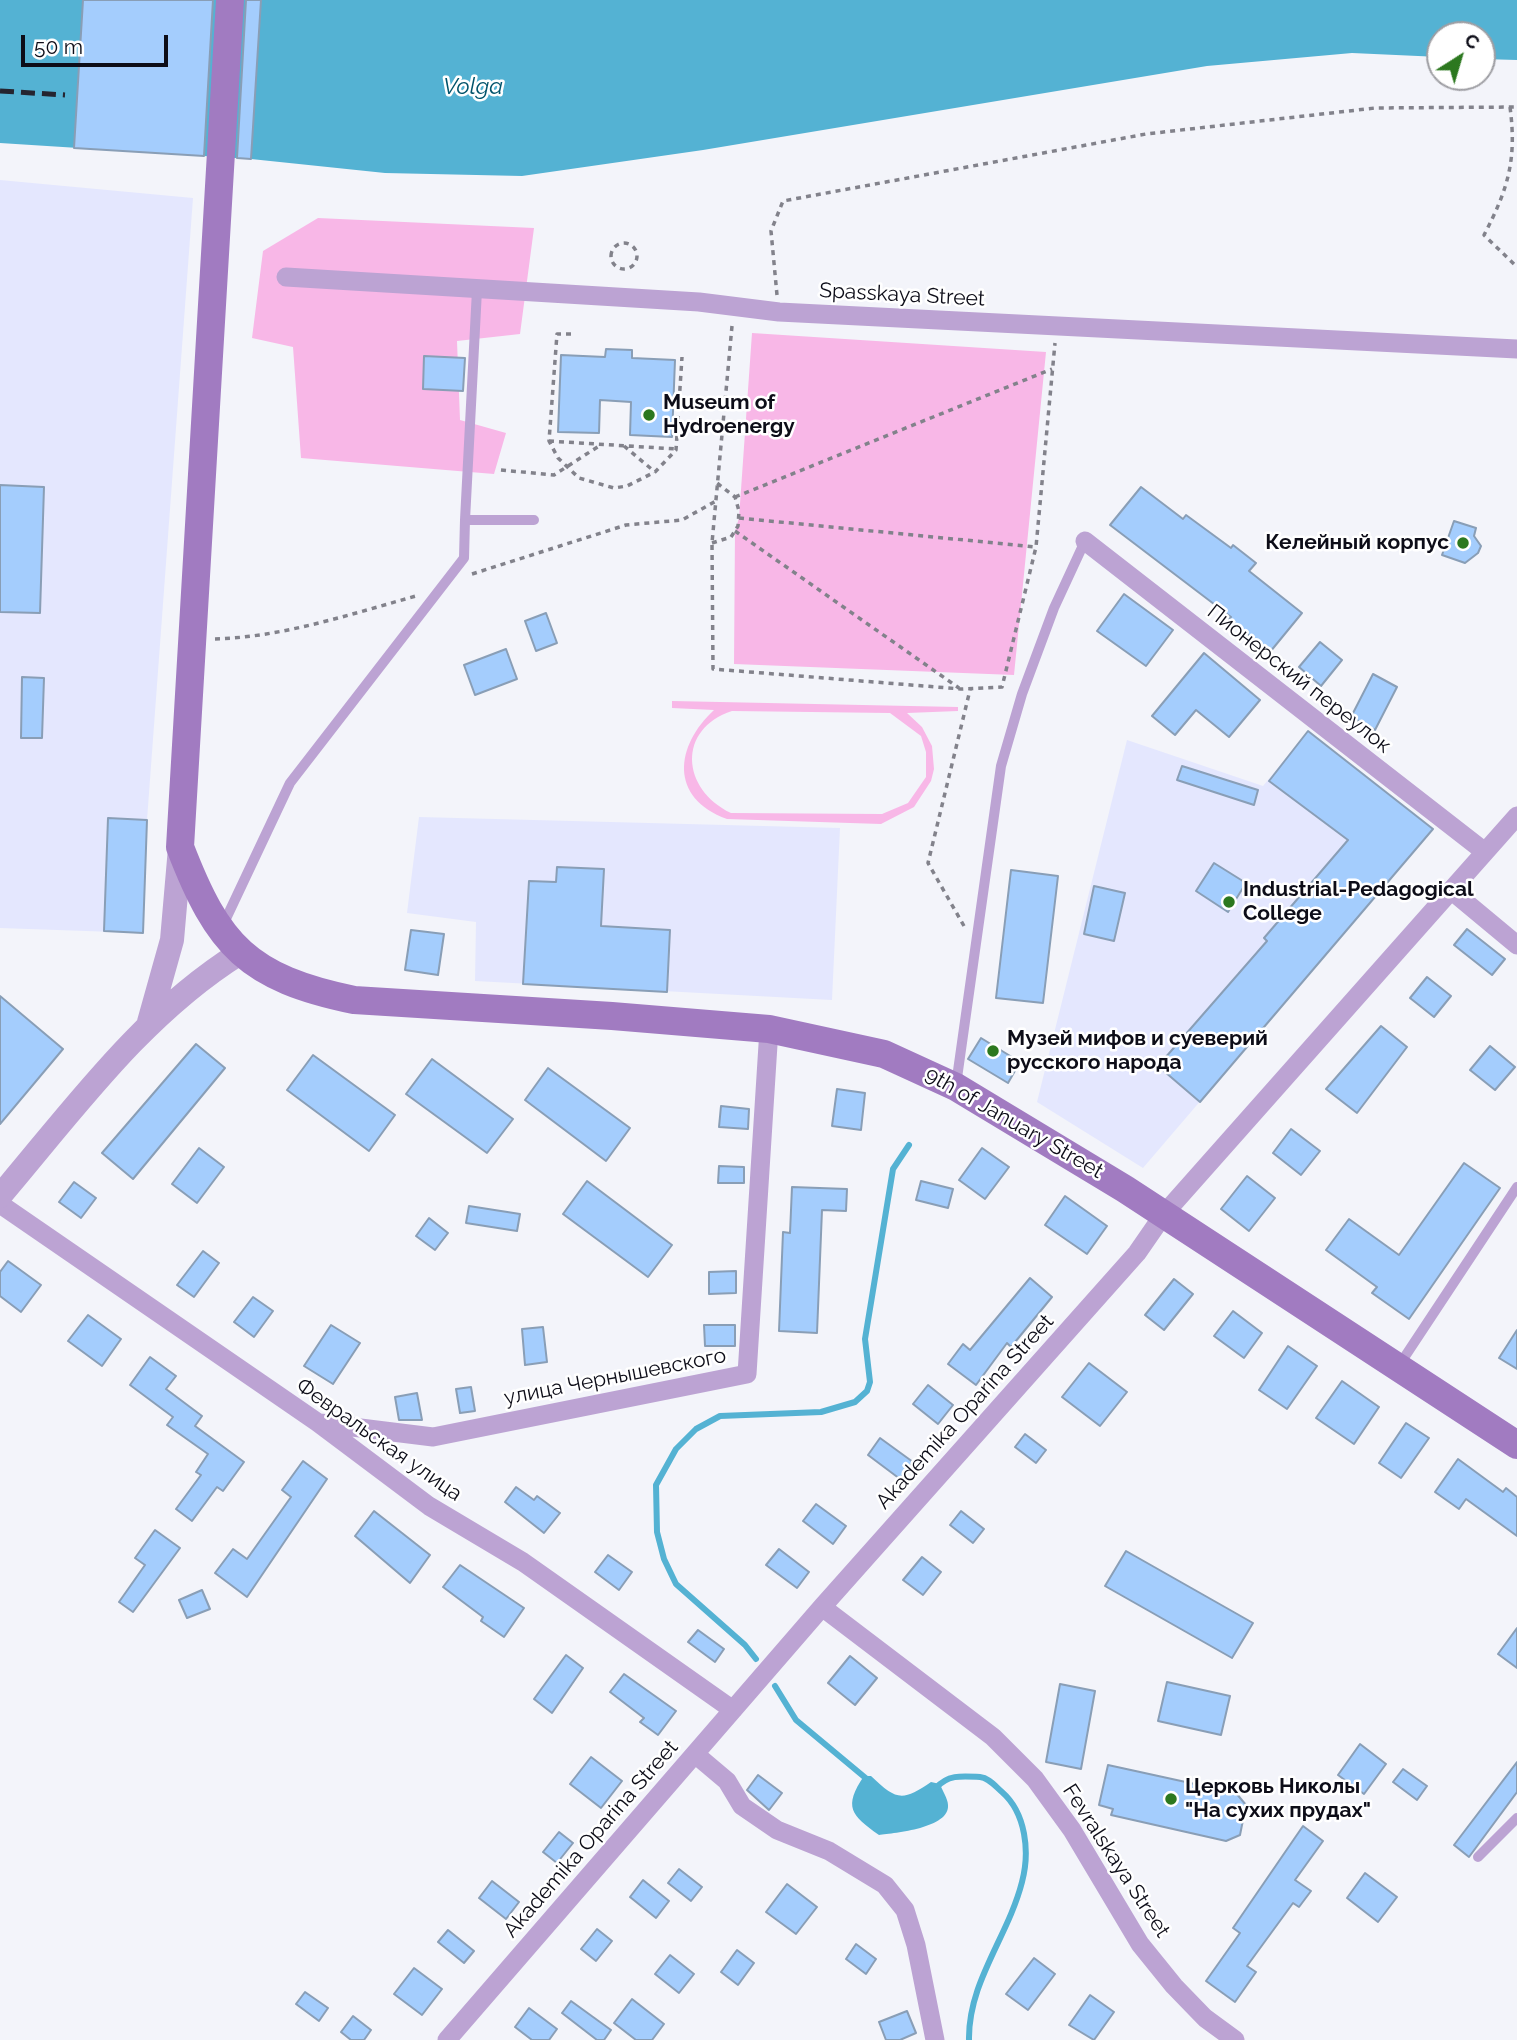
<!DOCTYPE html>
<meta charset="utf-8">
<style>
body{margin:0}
#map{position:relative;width:1517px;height:2040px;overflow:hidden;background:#f3f4fa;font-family:Raleway,sans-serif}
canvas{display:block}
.north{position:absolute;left:1426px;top:21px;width:70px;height:70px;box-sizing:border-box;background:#fff;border:2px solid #9e9ea3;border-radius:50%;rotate:37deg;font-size:19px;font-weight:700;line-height:28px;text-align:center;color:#0d0d18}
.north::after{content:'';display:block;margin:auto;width:24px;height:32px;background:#2c781f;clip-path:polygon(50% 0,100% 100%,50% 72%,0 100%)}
.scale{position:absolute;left:21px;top:35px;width:147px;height:32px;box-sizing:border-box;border:4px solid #0d0d18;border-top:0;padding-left:9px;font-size:21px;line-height:24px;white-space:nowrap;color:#0d0d18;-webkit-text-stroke:5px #fff;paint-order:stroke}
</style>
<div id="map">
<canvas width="1517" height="2040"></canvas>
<div class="north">С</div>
<div class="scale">50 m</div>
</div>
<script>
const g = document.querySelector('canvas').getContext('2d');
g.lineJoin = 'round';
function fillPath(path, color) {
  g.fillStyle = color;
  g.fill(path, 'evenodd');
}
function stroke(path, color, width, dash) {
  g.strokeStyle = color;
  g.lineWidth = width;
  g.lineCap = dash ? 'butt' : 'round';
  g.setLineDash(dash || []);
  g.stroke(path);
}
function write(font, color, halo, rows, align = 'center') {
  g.font = font + ' Raleway,sans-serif';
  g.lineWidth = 5;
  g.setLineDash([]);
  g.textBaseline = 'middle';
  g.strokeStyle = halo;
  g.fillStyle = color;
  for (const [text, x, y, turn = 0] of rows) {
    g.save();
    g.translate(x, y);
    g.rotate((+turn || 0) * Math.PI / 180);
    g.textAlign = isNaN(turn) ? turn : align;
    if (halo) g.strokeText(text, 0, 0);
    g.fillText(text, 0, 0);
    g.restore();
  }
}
fillPath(new Path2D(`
 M0 180 193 198 147 820 143 933 0 928Z
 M1308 731 1433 829 1143 1168 1037 1102 1127 740 1263 786Z
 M419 817 840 828 832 1000 475 981 476 922 407 913Z`), '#e4e7fe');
fillPath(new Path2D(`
 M318 218 534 228 520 334 457 341 460 420 506 433 494 474 301 458 293 347 252 338 263 251Z
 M752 333 1046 352 1014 675 734 664 735 531 739 518Z
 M672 701 958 707V711L907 713 922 727 932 746 934 769 931 781 914 807 881 824 727 819C669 798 675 746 714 710L672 708ZM732 711 890 713 921 736 926 752V777L908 803 882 814 731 813C681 789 677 729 732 711Z`), '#f8b7e7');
fillPath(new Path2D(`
 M0 0H1517V60L1482 59V35H1440V57L1352 53 1207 66 703 150 522 176 385 173 251 159 0 143Z
 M864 1776H871C896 1800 902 1802 931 1782L940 1784C942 1790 948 1799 948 1805 950 1828 895 1833 879 1835 851 1815 843 1807 864 1776Z`), '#54b2d3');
stroke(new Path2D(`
 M756 1659 745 1645 676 1584 664 1559 657 1532 656 1485 676 1449 696 1429 720 1416 821 1412 855 1402 867 1391 870 1382 865 1339 893 1169 909 1145
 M775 1686 796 1720 868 1780
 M936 1788C948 1774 963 1776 980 1777 989 1778 995 1786 1002 1792 1026 1813 1030 1852 1022 1882 1008 1937 968 1982 969 2040`), '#54b2d3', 6);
const building = new Path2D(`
 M83 0H213L204 156 74 148Z
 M246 0H261L251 159 237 158Z
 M606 349 632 350V358L675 360 672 437 630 435 631 402 600 400 599 433 558 432 561 355 605 357Z
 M424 356 465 358 463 391 423 389Z
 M0 485 44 487 40 613 0 612Z
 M1141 487 1183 519 1186 515 1231 548 1233 545 1256 563 1249 571 1302 613 1270 652 1229 619 1231 617 1110 525Z
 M1454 521 1476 528 1474 536 1481 546 1478 553 1465 563 1442 555Z
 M1124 594 1173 630 1146 666 1097 631Z
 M546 613 557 643 536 651 525 621Z
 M1320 642 1342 660 1321 686 1299 667Z
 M506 649 517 679 475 695 464 665Z
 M1204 653 1260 700 1229 737 1196 710 1175 735 1152 716Z
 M1373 674 1397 687 1375 730 1351 717Z
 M22 677 44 678 42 738H21Z
 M1308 731 1433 829 1200 1102 1158 1066 1267 941 1264 938 1348 840 1269 781Z
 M1182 766 1258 790 1254 805 1177 780Z
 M108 818 147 820 143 933 104 931Z
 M1214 863 1246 883 1228 912 1196 891Z
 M557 867 604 869 601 926 670 930 667 992 523 984 529 881 556 882Z
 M1011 870 1058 876 1043 1003 996 998Z
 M1094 886 1125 893 1114 941 1084 934Z
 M1467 929 1505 959 1492 975 1454 945Z
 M411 930 444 934 438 975 405 970Z
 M1427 977 1451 996 1434 1017 1410 998Z
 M0 996 63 1049 0 1124Z
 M1381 1026 1407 1047 1357 1113 1326 1089Z
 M981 1038 1020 1062 1008 1083 968 1059Z
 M196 1044 225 1068 133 1179 102 1153Z
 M1490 1046 1515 1067 1495 1090 1470 1070Z
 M313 1055 395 1115 369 1151 287 1090Z
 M432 1059 513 1119 487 1153 406 1094Z
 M548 1068 630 1128 606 1161 525 1100Z
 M837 1089 865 1093 861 1130 832 1126Z
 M721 1106 749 1109 748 1129 719 1127Z
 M1291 1129 1320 1151 1301 1175 1273 1153Z
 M199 1148 224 1167 197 1203 172 1184Z
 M982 1148 1009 1167 985 1199 959 1180Z
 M1464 1163 1500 1188 1409 1319 1372 1293 1377 1287 1326 1250 1349 1219 1399 1255Z
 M719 1166 744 1167V1183H718Z
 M1247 1176 1275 1198 1249 1231 1221 1209Z
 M587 1181 672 1245 648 1277 563 1214Z
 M921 1181 953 1189 948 1208 916 1200Z
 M74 1182 96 1198 81 1218 59 1202Z
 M792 1187 847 1189 846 1211 822 1210 817 1333 779 1331 783 1232 790 1233Z
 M1065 1196 1107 1226 1087 1254 1045 1225Z
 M469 1206 520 1214 517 1231 466 1223Z
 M429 1218 448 1233 435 1250 416 1236Z
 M203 1251 219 1263 194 1297 177 1285Z
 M8 1261 41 1285 21 1312 0 1296V1272Z
 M736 1271V1293L709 1294V1272Z
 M1030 1278 1052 1297 1011 1347 1007 1343 976 1385 948 1364 963 1344 970 1350Z
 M1174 1279 1193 1294 1164 1330 1145 1315Z
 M253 1297 273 1311 254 1337 234 1322Z
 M1233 1311 1262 1333 1244 1358 1214 1336Z
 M88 1315 121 1339 102 1366 68 1341Z
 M331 1325 360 1343 333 1384 304 1366Z
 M704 1325H735V1346H705Z
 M543 1327 547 1362 525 1365 522 1329Z
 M1517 1330V1369L1499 1358Z
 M1288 1346 1317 1366 1287 1409 1259 1390Z
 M150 1357 176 1376 166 1389 202 1416 195 1426 244 1462 223 1491 217 1487 192 1521 176 1509 201 1475 196 1472 208 1454 167 1425 173 1417 130 1385Z
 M1089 1363 1127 1392 1100 1426 1062 1397Z
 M1342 1381 1379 1407 1354 1444 1316 1418Z
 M928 1385 953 1405 938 1424 913 1404Z
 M471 1387 475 1411 460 1413 456 1389Z
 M417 1393 422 1420H399L395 1397Z
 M1406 1423 1429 1438 1401 1478 1379 1463Z
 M1025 1434 1046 1450 1036 1463 1015 1447Z
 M880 1438 913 1462 900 1479 868 1455Z
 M1458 1459 1503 1492 1506 1488 1517 1497V1536L1466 1499 1459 1509 1435 1492Z
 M303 1461 327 1479 247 1597 215 1573 233 1549 247 1559 291 1497 282 1490Z
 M516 1487 534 1500 537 1496 560 1513 544 1533 505 1502Z
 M816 1504 846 1526 833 1544 803 1521Z
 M374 1511 430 1555 410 1583 355 1536Z
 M961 1511 984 1529 973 1543 950 1525Z
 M155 1530 180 1548 133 1612 119 1602 145 1565 135 1558Z
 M779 1549 809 1572 797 1588 766 1565Z
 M1126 1551 1253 1623 1232 1658 1105 1586Z
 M608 1555 632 1572 619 1590 595 1572Z
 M922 1557 941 1572 923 1595 903 1580Z
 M460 1565 524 1608 504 1637 481 1621 483 1617 443 1587Z
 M202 1590 210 1609 187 1618 179 1600Z
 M1517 1628V1668L1498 1654Z
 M698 1630 724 1649 715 1662 688 1642Z
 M566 1655 583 1668 552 1713 534 1699Z
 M850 1656 877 1678 855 1705 828 1683Z
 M624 1674 676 1711 658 1735 640 1722 644 1718 610 1692Z
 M1167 1682 1230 1696 1221 1735 1158 1721Z
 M1060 1684 1095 1691 1081 1769 1046 1762Z
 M1360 1744 1386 1764 1364 1794 1338 1775Z
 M591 1757 622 1781 601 1808 570 1784Z
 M1517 1762V1792L1469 1857 1454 1845Z
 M1108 1765 1236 1793 1246 1805 1240 1835 1226 1841 1111 1815 1113 1809 1099 1805Z
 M1403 1769 1427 1786 1417 1800 1393 1782Z
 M758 1775 782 1793 769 1810 747 1790Z
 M1303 1826 1323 1841 1295 1880 1311 1891 1299 1907 1293 1903 1247 1966 1256 1972 1235 2002 1206 1981 1240 1933 1233 1928Z
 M559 1832 573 1843 557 1863 543 1852Z
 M679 1869 702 1887 691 1901 668 1883Z
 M1365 1873 1397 1897 1378 1922 1347 1898Z
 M643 1880 669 1901 656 1918 630 1897Z
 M492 1881 519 1902 506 1919 479 1898Z
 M787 1884 817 1907 796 1934 766 1912Z
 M597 1929 612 1941 596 1961 581 1949Z
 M448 1930 474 1951 464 1963 438 1942Z
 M856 1944 876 1959 866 1974 846 1959Z
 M737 1950 754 1963 738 1985 721 1972Z
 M670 1955 694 1974 679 1993 655 1974Z
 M1034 1958 1055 1974 1028 2010 1006 1994Z
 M414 1968 442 1989 422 2015 394 1994Z
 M305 1992 328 2008 319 2021 296 2004Z
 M1090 1995 1114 2012 1094 2040 1069 2025Z
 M632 1999 664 2024 652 2040H636L614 2023Z
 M571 2001 611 2030 604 2040H597L562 2013Z
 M529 2008 557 2029 549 2040H532L515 2027Z
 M907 2011 916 2033 900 2040H886L879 2022Z
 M353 2016 371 2030 364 2040H351L341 2032Z`);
fillPath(building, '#a4cdfd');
stroke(building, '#899eb6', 2);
stroke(new Path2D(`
 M1510 107C1517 160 1508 189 1484 235L1517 267
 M611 256a13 13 0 1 1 26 0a13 13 0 1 1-26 0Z
 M777 295 771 231 783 201 1146 134 1375 108 1517 107
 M732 326 712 543 713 669 961 689 1002 687 1036 547 1055 343
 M571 334H557L549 441 558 458 579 478 614 488 627 486 655 472 676 450 682 357
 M549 441 676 449
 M624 446 655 472
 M501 470 554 475 599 446
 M735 497 1052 369
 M739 518 1036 547
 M735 531 959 688
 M712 543 731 537 738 526 739 511 735 497 717 483
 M472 574 626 525 682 520 716 501
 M215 639C283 637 351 614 416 596
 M964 926 928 863 970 690`), '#82828b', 3.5, [5, 5]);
stroke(new Path2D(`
 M465 520 477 290
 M223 925 290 783 464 558 465 520H534
 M956 1085 1001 766 1022 694 1054 608 1085 541
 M1398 1367 1517 1187
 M1478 1857 1517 1818`), '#bca3d3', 10);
stroke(new Path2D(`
 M286 277 699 302 779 312 1517 349
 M1085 541 1485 852
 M1452 891 1517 945
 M0 1204 317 1422 429 1506 523 1562 733 1710
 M320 1423 433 1437 747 1374 769 1029
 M822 1607 993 1737 1035 1779 1072 1830 1140 1944 1174 1986 1205 2018 1235 2040
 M695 1754 727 1781 742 1806 777 1830 829 1851 885 1885 905 1910 916 1945 935 2040
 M447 2040 822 1607 1137 1253 1164 1214 1517 816`), '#bca3d3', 19);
stroke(new Path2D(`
 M149 1022 172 940 180 848
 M0 1196C74 1109 142 1014 240 953`), '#bca3d3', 24);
stroke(new Path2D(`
 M230 0 180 847C218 946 248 978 354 1000L612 1016 769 1029 884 1054 956 1087 1125 1189 1517 1445`), '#a17bc1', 28);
stroke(new Path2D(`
 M0 91 65 95`), '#252530', 5, [14, 7]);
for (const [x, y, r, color] of [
 [649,415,7,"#2c781f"],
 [1463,543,7,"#2c781f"],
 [1229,902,7,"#2c781f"],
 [993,1051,7,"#2c781f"],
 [1171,1799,7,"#2c781f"]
]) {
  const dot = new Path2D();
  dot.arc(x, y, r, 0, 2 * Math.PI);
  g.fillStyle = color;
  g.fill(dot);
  stroke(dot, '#fff', 2.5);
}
write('21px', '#0d0d18', '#fff', [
 ["Spasskaya Street",902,295,3],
 ["Пионерский переулок",1299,679,38],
 ["9th of January Street",1014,1123,30],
 ["улица Чернышевского",615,1377,-11],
 ["Akademika Oparina Street",965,1412,-48],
 ["Февральская улица",379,1440,35],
 ["Akademika Oparina Street",591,1839,-49],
 ["Fevralskaya Street",1116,1861,57]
]);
write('bold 21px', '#0d0d18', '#fff', [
 ["Museum of",663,403],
 ["Hydroenergy",663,427],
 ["Келейный корпус",1449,543,"right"],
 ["Industrial-Pedagogical",1243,890],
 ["College",1243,914],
 ["Музей мифов и суеверий",1007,1039],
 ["русского народа",1007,1063],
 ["Церковь Николы",1185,1787],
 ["\"На сухих прудах\"",1185,1811]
], 'left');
write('italic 23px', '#00536b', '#fff', [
 ["Volga",473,87]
]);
</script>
